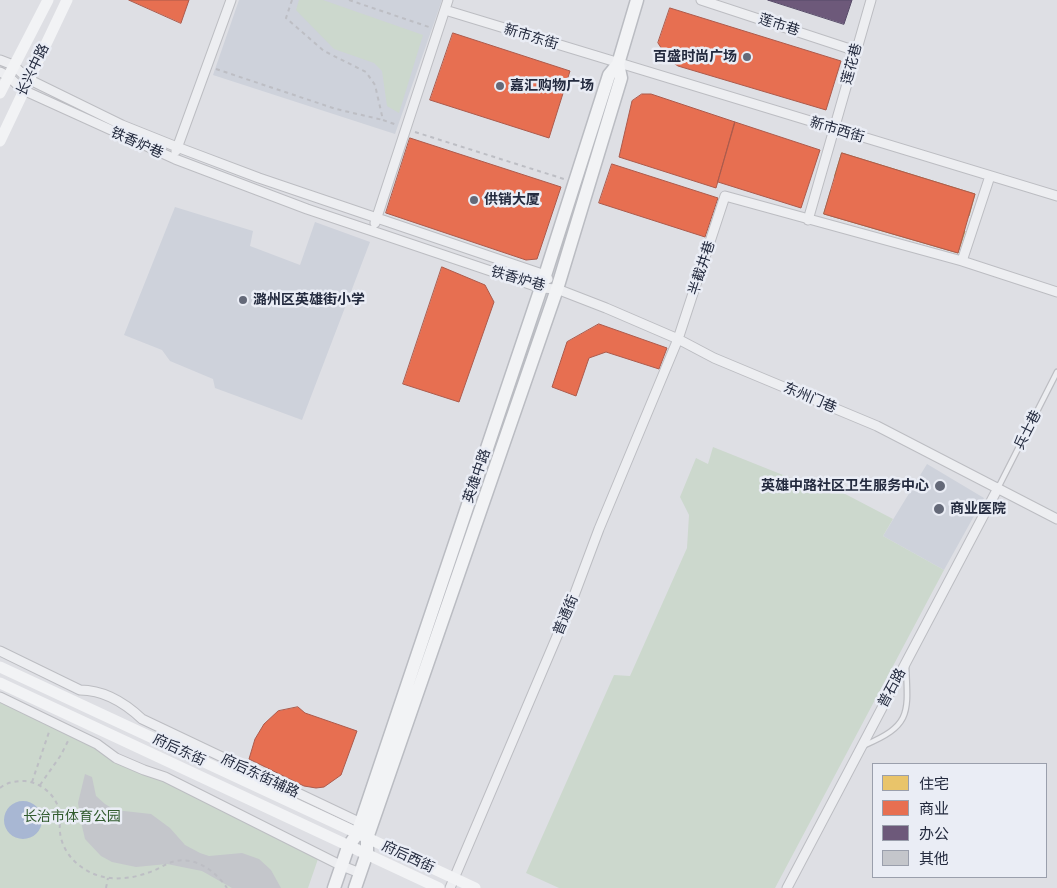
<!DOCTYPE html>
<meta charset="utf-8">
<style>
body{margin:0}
#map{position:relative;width:1057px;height:888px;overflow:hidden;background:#dedfe4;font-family:Montserrat,"Noto Sans SC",sans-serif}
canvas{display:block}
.legend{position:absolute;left:872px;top:763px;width:175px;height:115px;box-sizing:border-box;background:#eaedf5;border:1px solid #9a9fac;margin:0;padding:6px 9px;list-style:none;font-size:15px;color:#232a3e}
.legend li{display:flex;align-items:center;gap:10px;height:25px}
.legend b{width:25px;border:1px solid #9a9fac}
</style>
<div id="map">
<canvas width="1057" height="888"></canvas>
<ul class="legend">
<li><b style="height:14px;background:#e9c46a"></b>住宅</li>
<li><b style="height:14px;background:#e76f51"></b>商业</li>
<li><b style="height:14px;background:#6d597a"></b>办公</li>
<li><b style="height:14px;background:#c4c6cb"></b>其他</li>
</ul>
</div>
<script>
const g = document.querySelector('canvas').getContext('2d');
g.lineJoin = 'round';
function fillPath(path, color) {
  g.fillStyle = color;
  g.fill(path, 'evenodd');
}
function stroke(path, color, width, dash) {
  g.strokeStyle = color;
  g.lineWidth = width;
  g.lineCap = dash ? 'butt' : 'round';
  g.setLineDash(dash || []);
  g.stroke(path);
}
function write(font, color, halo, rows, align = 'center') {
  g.font = font + ' Montserrat,"Noto Sans SC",sans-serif';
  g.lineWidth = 5;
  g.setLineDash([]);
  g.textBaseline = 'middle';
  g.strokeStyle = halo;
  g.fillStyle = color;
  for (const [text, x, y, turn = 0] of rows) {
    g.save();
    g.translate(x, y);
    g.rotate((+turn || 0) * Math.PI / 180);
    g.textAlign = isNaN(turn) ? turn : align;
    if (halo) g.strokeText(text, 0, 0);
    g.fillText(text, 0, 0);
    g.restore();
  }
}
fillPath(new Path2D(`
 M239 0H442L395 134 213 75Z
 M175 207 253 231 250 246 300 265 315 222 370 242 302 420 215 388 213 379 170 361 162 350 124 335Z
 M927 464 984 498 944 570 883 536Z`), '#ced2db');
fillPath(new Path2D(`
 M299 0H323L423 35 399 113 387 106 382 71 374 63 334 49 296 10Z
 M713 447 823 491 828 485 893 519 883 536 944 570 775 888H559L526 873 614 675 630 676 687 548 689 515 680 497 696 458 708 464Z
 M0 701 154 776 318 859 308 888H0Z`), '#ccd8cd');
fillPath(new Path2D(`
 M4 820a19 19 0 1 1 38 0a19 19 0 1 1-38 0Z`), '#a8b7d3');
const homes = new Path2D(`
 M842 153 975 194 969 216 835 176Z
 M831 191 965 231 958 253 824 214Z`);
fillPath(homes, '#e9c46a');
stroke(homes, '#ae965d', 1);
const shops = new Path2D(`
 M129 0H189L181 23Z
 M670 8 841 61 826 110 678 66 669 60 658 43Z
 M453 33 570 71 549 138 430 100Z
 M642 94H651L735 122 716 188 619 157 632 101Z
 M735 122 820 150 801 208 718 182Z
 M410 138 561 187 537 259 526 260 386 213Z
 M842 153 975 194 958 253 824 214Z
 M612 164 718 198 705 237 599 203Z
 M442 267 485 285 494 302 459 402 403 384Z
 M599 324 667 348 659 369 606 352 589 358 576 396 552 387 567 342Z
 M298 707 305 713 357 731 341 775 324 787 316 788 304 786 249 759 255 739 264 724 278 711Z`);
fillPath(shops, '#e76f51');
stroke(shops, '#ac5a4b', 1);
const offices = new Path2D(`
 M768 0H852L844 24Z`);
fillPath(offices, '#6d597a');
stroke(offices, '#574b68', 1);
fillPath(new Path2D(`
 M85 774 92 777 96 796 105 804 115 810 151 814 170 828 185 845 200 853 209 856 242 853 259 859 271 870 281 888H232L202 871 167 864 136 867 112 862 101 856 85 839 82 826 78 803Z`), '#c4c6cb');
const lane = new Path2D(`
 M998 488 1057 372
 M865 745C912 725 908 713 906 665`);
const street = new Path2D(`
 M701 0 856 51
 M445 10 1057 196
 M0 60 13 65 28 79 122 125 177 147 259 178 545 275 548 279
 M0 72 8 76 23 90 175 159 307 209 541 288 557 289 606 308 678 339 714 358 877 426 1057 519
 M176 151 231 0
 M808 220 871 0
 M375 223 448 0
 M962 261 990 176
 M0 651 80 690C104 690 125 703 142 719L361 823
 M0 697 97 744 116 758 144 770 165 777 342 866 360 873
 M450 888 572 601 599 529 678 339 725 196 962 261 1057 292
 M787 888 998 488`);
const primary = new Path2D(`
 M334 888 348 847 357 834 541 288 609 75 618 64 637 0
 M355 888 367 853V838L557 289 621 78 618 64`);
stroke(lane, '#bcbdc2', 7);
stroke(street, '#bcbdc2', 11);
stroke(primary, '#babcc2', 15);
stroke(new Path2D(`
 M292 0 286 18 324 51 366 72 375 85 383 120 397 125
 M349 0 429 27
 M216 69 336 109 383 120
 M415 132 564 179
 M32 782 49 732
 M40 785 61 755 68 741
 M0 788C7 782 16 781 25 781 43 783 58 797 60 815 60 823 59 830 61 838 64 850 72 861 83 868 104 883 132 880 155 870 162 867 169 862 176 861 197 857 216 872 227 888
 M106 888 108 878`), '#bdbec4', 2, [4, 4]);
stroke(lane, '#edeef1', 4.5);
stroke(street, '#edeef1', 9);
stroke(new Path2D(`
 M0 93 48 0
 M0 141 67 0
 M0 667 475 888
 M0 683 439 888`), '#f2f3f5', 11);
stroke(primary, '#f2f3f5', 12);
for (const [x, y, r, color] of [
 [747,57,5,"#646978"],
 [500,86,5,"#646978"],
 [474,200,5,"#646978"],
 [243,300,5,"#646978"],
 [940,486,6,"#646978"],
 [939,509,6,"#646978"]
]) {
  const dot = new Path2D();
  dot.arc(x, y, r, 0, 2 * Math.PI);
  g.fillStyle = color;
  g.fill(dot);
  stroke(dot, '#eaedf5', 2);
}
write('14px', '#232a3e', '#eaedf5', [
 ["莲市巷",779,25,18],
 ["新市东街",531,37,17],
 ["莲花巷",852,64,-75],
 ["长兴中路",33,70,-64],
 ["新市西街",837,130,17],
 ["铁香炉巷",137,143,24],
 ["半截井巷",702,268,-72],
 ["铁香炉巷",518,279,16],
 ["东州门巷",810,398,23],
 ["兵士巷",1028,430,-63],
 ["英雄中路",477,476,-71],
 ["普通街",566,615,-67],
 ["普石路",892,688,-62],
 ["府后东街",179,750,25],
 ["府后东街辅路",260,776,25],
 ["府后西街",408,857,25]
]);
write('bold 14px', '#232a3e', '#eaedf5', [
 ["百盛时尚广场",737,57,"right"],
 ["嘉汇购物广场",510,86],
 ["供销大厦",484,200],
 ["潞州区英雄街小学",253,300],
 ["英雄中路社区卫生服务中心",929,486,"right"],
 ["商业医院",950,509]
], 'left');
write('14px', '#325c2f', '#eaedf5', [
 ["长治市体育公园",72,817]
]);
</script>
